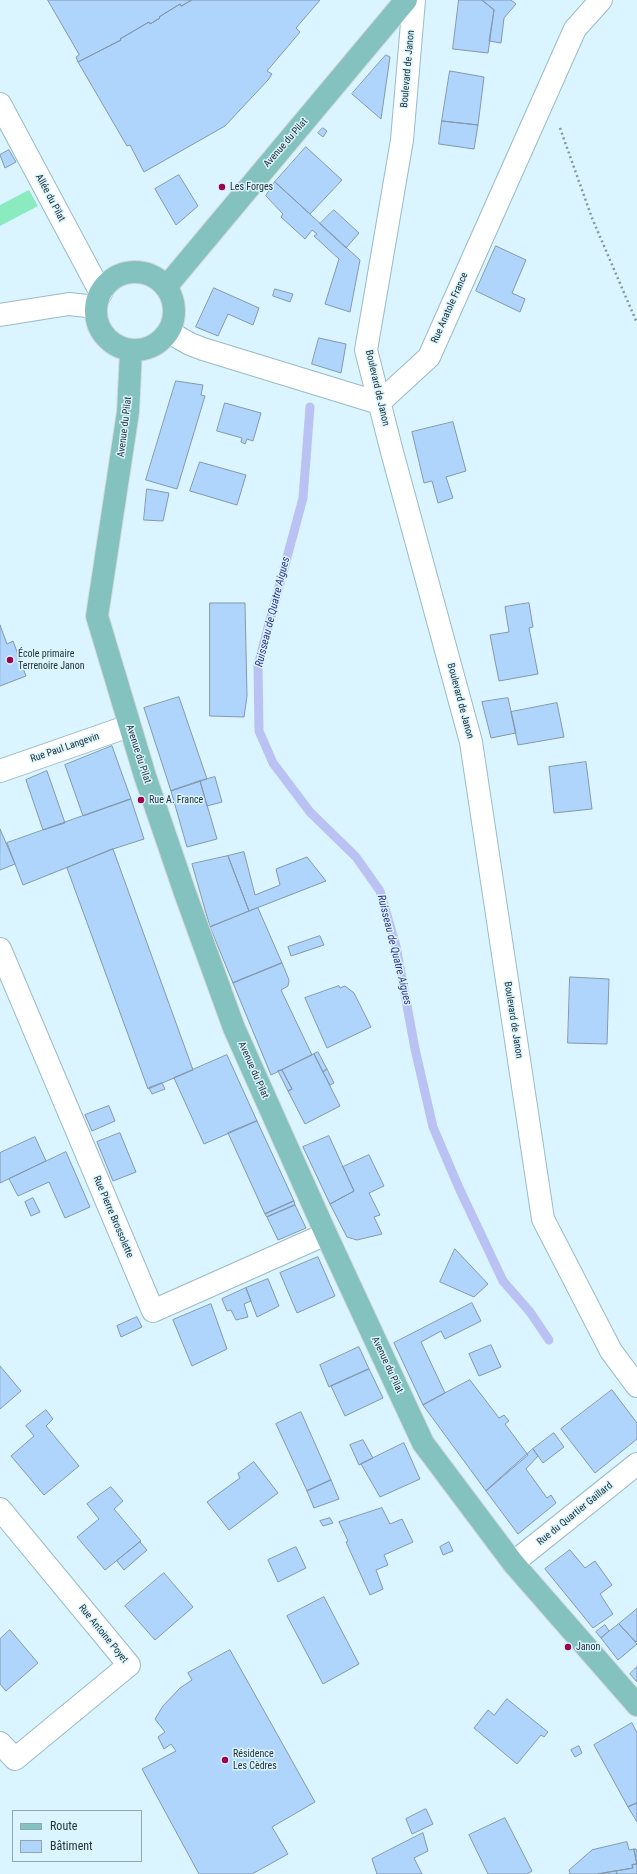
<!DOCTYPE html>
<meta charset="utf-8">
<style>
body{margin:0}
#map{position:relative;width:637px;height:1874px;overflow:hidden;background:#daf5ff;font-family:"Roboto Condensed",sans-serif}
canvas{display:block}
.legend{position:absolute;left:12px;top:1810px;width:130px;height:52px;box-sizing:border-box;background:#daf5ff;border:1px solid #91a7af;margin:0;padding:5px 7px;list-style:none;font-size:12px;color:#243236}
.legend li{display:flex;align-items:center;gap:8px;height:20px}
.legend b{width:20px;border:1px solid #91a7af}
</style>
<div id="map">
<canvas width="637" height="1874"></canvas>
<ul class="legend">
<li><b style="height:5px;background:#84c2c0"></b>Route</li>
<li><b style="height:11px;background:#afd5fd"></b>Bâtiment</li>
</ul>
</div>
<script>
const g = document.querySelector('canvas').getContext('2d');
g.lineJoin = 'round';
function fillPath(path, color) {
  g.fillStyle = color;
  g.fill(path, 'evenodd');
}
function stroke(path, color, width, dash) {
  g.strokeStyle = color;
  g.lineWidth = width;
  g.lineCap = dash ? 'butt' : 'round';
  g.setLineDash(dash || []);
  g.stroke(path);
}
function write(font, color, halo, rows, align = 'center') {
  g.font = font + ' "Roboto Condensed",sans-serif';
  g.lineWidth = 3;
  g.setLineDash([]);
  g.textBaseline = 'middle';
  g.strokeStyle = halo;
  g.fillStyle = color;
  for (const [text, x, y, turn = 0] of rows) {
    g.save();
    g.translate(x, y);
    g.rotate((+turn || 0) * Math.PI / 180);
    g.textAlign = isNaN(turn) ? turn : align;
    if (halo) g.strokeText(text, 0, 0);
    g.fillText(text, 0, 0);
    g.restore();
  }
}
fillPath(new Path2D(`
 M29 190 38 206 0 226V205Z`), '#89ebbf');
stroke(new Path2D(`
 M310 407 303 498 258 665 259 731 273 763 310 812 356 857 380 891 396 946 415 1049 433 1127 459 1188 503 1281 530 1312 549 1340`), '#bac2f3', 9);
const building = new Path2D(`
 M48 0H192L181 6 180 4 159 17 160 18 150 24 149 22 120 39 121 40 78 62 76 57 79 55Z
 M192 0H320L296 28 300 32 267 71 272 74 268 80 225 126 144 172 130 145 127 146 78 62 121 40 120 39 149 22 150 24 160 18 159 17 180 4 181 6Z
 M459 0H482L494 10 488 53 453 49Z
 M482 0H511L516 4 504 18 501 43 489 41 494 10Z
 M386 55 390 57 381 119 352 94Z
 M450 71 484 77 478 125 442 121Z
 M442 121 478 125 474 149 439 144Z
 M323 128 327 131 323 137 318 133Z
 M306 147 342 180 310 214 275 182Z
 M9 150 16 162 5 168 0 155Z
 M179 175 198 206 176 225 155 189Z
 M275 182 360 260 350 312 325 304 339 259 314 236 317 234 312 230 305 239 281 217 283 214 266 196Z
 M334 210 359 233 346 248 320 224Z
 M496 246 526 260 512 293 525 299 520 312 476 291Z
 M214 288 259 308 253 325 228 314 218 336 196 327Z
 M275 289 293 294 290 302 273 296Z
 M319 338 346 344 341 373 312 364Z
 M176 381 203 385 201 395 205 396 177 489 146 480Z
 M225 403 261 413 253 441 247 439 245 444 241 442 242 438 217 431Z
 M453 422 466 471 446 477 453 498 438 503 432 481 424 483 412 432Z
 M200 462 246 475 237 505 190 491Z
 M147 489 169 493 163 521 144 520Z
 M210 603H245L247 696 244 717 210 716Z
 M529 603 533 627 529 628 538 674 499 681 490 635 509 632 505 607Z
 M0 625 7 644 13 641 26 676 0 686Z
 M179 697 207 779 171 791 144 708Z
 M508 698 516 733 491 738 482 702Z
 M557 703 564 737 518 745 511 712Z
 M112 746 131 799 83 816 65 765Z
 M586 762 592 809 554 813 549 767Z
 M47 771 65 823 43 830 26 780Z
 M215 777 222 802 207 806 200 781Z
 M200 781 217 839 187 847 171 791Z
 M131 799 144 839 113 849 23 885 7 843Z
 M0 829 15 864 0 870Z
 M113 849 193 1070 148 1089 67 868Z
 M244 852 255 895 280 885 276 869 307 857 326 881 249 911 228 856Z
 M228 856 249 911 210 927 192 864Z
 M258 908 282 963 233 983 210 927Z
 M320 936 324 945 291 956 288 947Z
 M282 963 289 980 288 986 281 990 312 1055 271 1075 233 983Z
 M570 977 609 979 607 1044 568 1043Z
 M339 986 340 988 345 986 354 993 371 1027 327 1048 305 998Z
 M318 1052 327 1069 323 1072 314 1054Z
 M314 1054 340 1106 305 1124 288 1091 292 1089 282 1070Z
 M227 1055 257 1121 204 1144 174 1078Z
 M327 1069 334 1083 330 1085 323 1072Z
 M282 1070 292 1089 288 1091 278 1071Z
 M162 1083 165 1089 152 1094 149 1088Z
 M109 1106 115 1121 92 1131 85 1115Z
 M257 1121 294 1201 265 1214 228 1133Z
 M120 1133 136 1172 113 1181 97 1142Z
 M329 1136 354 1191 330 1204 303 1147Z
 M35 1137 46 1161 0 1183V1153Z
 M66 1152 90 1207 65 1218 49 1182 18 1196 9 1179Z
 M369 1155 384 1186 369 1193 380 1215 374 1217 382 1234 357 1240 347 1237 330 1204 354 1191 343 1167Z
 M33 1198 40 1212 31 1216 25 1202Z
 M294 1201 295 1205 267 1217 265 1214Z
 M295 1205 306 1228 278 1240 267 1217Z
 M455 1249 488 1284 474 1297 440 1282Z
 M318 1257 335 1296 297 1313 280 1273Z
 M268 1279 279 1306 257 1317 246 1288Z
 M246 1288 251 1301 244 1304 248 1317 236 1320 231 1310 227 1311 222 1299Z
 M472 1303 481 1321 445 1339 441 1331 421 1342 445 1393 423 1405 394 1343Z
 M211 1304 227 1349 192 1366 173 1320Z
 M137 1317 142 1327 121 1337 117 1326Z
 M491 1345 501 1367 479 1376 469 1354Z
 M359 1347 369 1369 329 1387 320 1365Z
 M0 1366 21 1391 0 1409Z
 M369 1369 383 1398 345 1416 331 1386Z
 M470 1380 499 1418 504 1415 509 1421 505 1424 528 1455 486 1491 423 1405Z
 M612 1390 637 1423V1439L595 1473 561 1429Z
 M46 1410 53 1419 46 1426 79 1466 44 1495 11 1456 34 1436 26 1426Z
 M301 1412 331 1480 307 1491 276 1424Z
 M554 1433 564 1447 543 1463 533 1449Z
 M363 1440 373 1458 359 1465 350 1445Z
 M404 1443 420 1479 380 1497 361 1464Z
 M533 1449 538 1456 526 1469 547 1498 551 1495 556 1503 518 1534 486 1491Z
 M254 1462 278 1493 229 1530 207 1502 240 1478 238 1474Z
 M331 1480 339 1499 314 1508 307 1491Z
 M111 1487 123 1501 114 1509 141 1541 105 1570 77 1537 99 1519 87 1504Z
 M382 1508 390 1524 402 1519 413 1542 384 1555 388 1565 376 1570 383 1589 370 1595 346 1542 348 1541 339 1522Z
 M330 1518 333 1523 323 1526 320 1521Z
 M140 1542 147 1550 124 1570 117 1561Z
 M449 1542 453 1551 443 1555 440 1547Z
 M296 1547 306 1568 278 1582 268 1560Z
 M570 1550 585 1568 595 1561 612 1585 600 1594 613 1614 593 1628 545 1569Z
 M164 1573 193 1607 155 1640 125 1606Z
 M324 1597 359 1664 323 1684 287 1616Z
 M637 1609V1641L636 1642 619 1624Z
 M619 1624 637 1644 618 1660 601 1638Z
 M605 1625 609 1631 601 1638 596 1632Z
 M10 1630 38 1663 6 1691 0 1684V1639Z
 M230 1650 315 1802 272 1827 288 1854 252 1874H199L142 1769 176 1751 171 1744 164 1749 158 1737 165 1732 155 1719 163 1706 180 1688 192 1680 188 1673Z
 M637 1667V1682L630 1674Z
 M507 1699 548 1732 544 1737 541 1735 517 1764 474 1728 488 1710 494 1715Z
 M632 1723 637 1733V1803L628 1807 594 1745Z
 M579 1746 582 1753 575 1757 571 1750Z
 M637 1803V1822L628 1807Z
 M426 1809 433 1824 412 1834 406 1819Z
 M505 1818 532 1871 527 1874H488L469 1835Z
 M423 1833 428 1851 414 1858 422 1874H377L372 1859Z
 M627 1842 629 1850 634 1849 637 1864 632 1865 633 1868 598 1874H570L569 1870 592 1850Z
 M634 1849H636L637 1853V1864Z
 M637 1864V1874H617L616 1871 633 1868 632 1865Z
 M616 1871 617 1874H598Z`);
fillPath(building, '#afd5fd');
stroke(building, '#8398ad', 1);
const minor = new Path2D(`
 M414 0 402 140 366 350 392 452 471 742 543 1219 611 1351 637 1386
 M0 104 101 293
 M0 315 69 304 96 307
 M169 332 190 344 203 349 379 403
 M379 403 429 357 575 29 601 0
 M0 771 129 726
 M0 949 153 1311 326 1234
 M0 1509 129 1665 15 1759 0 1743
 M513 1563 637 1464`);
const major = new Path2D(`
 M96 311a39 39 0 1 1 78 0a39 39 0 1 1-78 0Z
 M166 287 406 0
 M131 351 128 412 97 616 145 776 185 893 234 1028 326 1234 423 1443 513 1563 637 1705`);
stroke(minor, '#99bbc6', 24);
stroke(major, '#d8dadb', 24);
stroke(new Path2D(`
 M560 128 592 218 637 323`), '#83989f', 2.5, [2, 3]);
stroke(minor, '#fff', 22);
stroke(major, '#84c2c0', 22);
for (const [x, y, r, color] of [
 [222,187,4,"#9d034c"],
 [10,660,4,"#9d034c"],
 [141,800,4,"#9d034c"],
 [568,1647,4,"#9d034c"],
 [225,1760,4,"#9d034c"]
]) {
  const dot = new Path2D();
  dot.arc(x, y, r, 0, 2 * Math.PI);
  g.fillStyle = color;
  g.fill(dot);
  stroke(dot, '#daf5ff', 1.5);
}
write('10px', '#243236', '#daf5ff', [
 ["Boulevard de Janon",408,69,-85],
 ["Avenue du Pilat",286,143,-49],
 ["Allée du Pilat",50,198,62],
 ["Rue Anatole France",450,308,-66],
 ["Boulevard de Janon",377,388,77],
 ["Avenue du Pilat",125,427,-83],
 ["Boulevard de Janon",460,701,75],
 ["Rue Paul Langevin",65,748,-19],
 ["Avenue du Pilat",138,754,72],
 ["Boulevard de Janon",513,1020,81],
 ["Avenue du Pilat",253,1070,66],
 ["Rue Pierre Brossolette",113,1217,67],
 ["Avenue du Pilat",387,1365,65],
 ["Rue du Quartier Gaillard",575,1514,-39],
 ["Rue Antoine Poyet",103,1634,51]
]);
write('10px', '#243236', '#daf5ff', [
 ["Les Forges",230,187],
 ["École primaire",18,654],
 ["Terrenoire Janon",18,666],
 ["Rue A. France",149,800],
 ["Janon",576,1647],
 ["Résidence",233,1754],
 ["Les Cèdres",233,1766]
], 'left');
write('italic 11px', '#32318a', '#daf5ff', [
 ["Ruisseau de Quatre Aigues",273,612,-76],
 ["Ruisseau de Quatre Aigues",394,950,76]
]);
</script>
